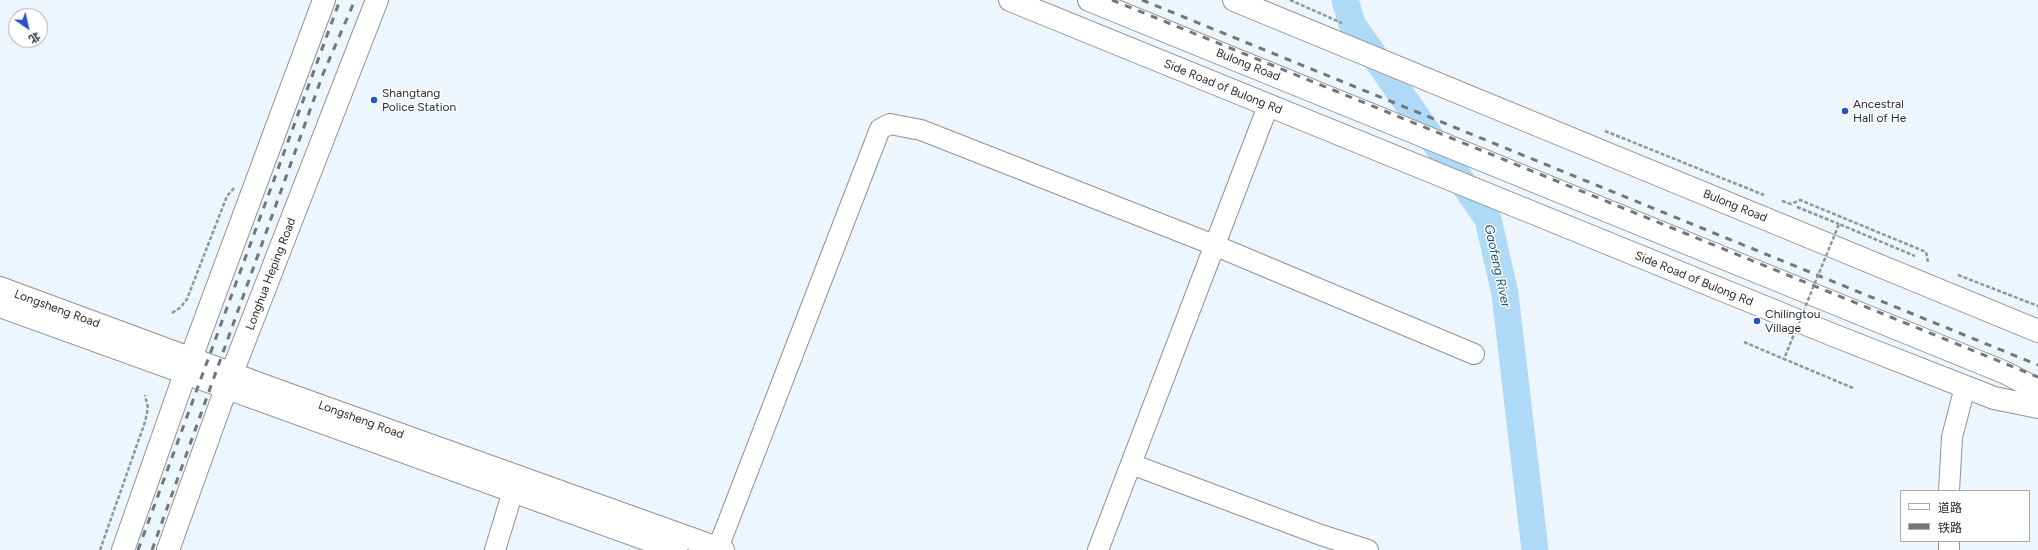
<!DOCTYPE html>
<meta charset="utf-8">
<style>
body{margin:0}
#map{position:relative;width:2038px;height:550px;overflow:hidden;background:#eef6fd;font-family:Figtree,"Noto Sans SC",sans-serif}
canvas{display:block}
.legend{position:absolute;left:1900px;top:490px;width:130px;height:52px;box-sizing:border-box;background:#fff;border:1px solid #a9aaab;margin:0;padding:5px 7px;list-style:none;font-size:12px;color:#292b2e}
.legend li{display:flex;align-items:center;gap:8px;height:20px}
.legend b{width:20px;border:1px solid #a9aaab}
.north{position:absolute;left:8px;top:8px;width:40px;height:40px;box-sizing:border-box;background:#fff;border:1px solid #a9aaab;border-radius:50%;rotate:146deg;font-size:11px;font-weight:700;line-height:16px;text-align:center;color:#292b2e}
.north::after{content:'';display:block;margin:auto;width:14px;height:18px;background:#2952c1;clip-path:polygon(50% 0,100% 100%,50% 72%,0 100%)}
</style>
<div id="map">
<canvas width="2038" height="550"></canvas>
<ul class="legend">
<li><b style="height:5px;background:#fff"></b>道路</li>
<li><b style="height:5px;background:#72767a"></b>铁路</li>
</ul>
<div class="north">北</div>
</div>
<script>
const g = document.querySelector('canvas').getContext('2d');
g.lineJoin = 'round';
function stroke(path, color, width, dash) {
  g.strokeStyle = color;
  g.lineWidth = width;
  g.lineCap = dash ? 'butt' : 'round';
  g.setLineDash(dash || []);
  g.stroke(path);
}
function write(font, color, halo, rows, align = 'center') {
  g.font = font + ' Figtree,sans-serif';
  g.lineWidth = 3;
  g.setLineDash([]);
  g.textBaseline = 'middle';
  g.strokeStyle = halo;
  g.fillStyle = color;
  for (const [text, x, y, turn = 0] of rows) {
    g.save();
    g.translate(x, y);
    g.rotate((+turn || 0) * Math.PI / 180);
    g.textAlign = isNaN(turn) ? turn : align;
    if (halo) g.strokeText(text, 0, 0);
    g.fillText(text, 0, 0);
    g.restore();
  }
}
stroke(new Path2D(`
 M1345 0 1352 24 1488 219 1505 294 1535 550`), '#aed9f7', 27);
const minor = new Path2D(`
 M1131 464 1321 535 1368 550
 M1949 491 1952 437 1965 387
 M718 548 880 129 890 124 921 130 1214 245 1474 354
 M495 550 513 491
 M1098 550 1268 106
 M1949 550V541`);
const major = new Path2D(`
 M1010 0 1838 337 1994 398 2038 407
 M1089 0 2006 373 2038 390
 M1234 0 2038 331
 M0 288 276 390 723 550
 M0 306 676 550
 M123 550 185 374 324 0
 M168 550 228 383 377 0`);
stroke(minor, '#8c9399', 22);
stroke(major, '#8c9399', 24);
stroke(new Path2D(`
 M1290 0 1342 23
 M1605 131 1764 195
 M1782 201 1791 204 1800 200 1926 252 1928 262
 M1797 207 1839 224
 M1958 275 2038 306
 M172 313 181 307 187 299 227 196 234 188
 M1744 342 1784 359
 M100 550 145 422 148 408 145 395`), '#90959a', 2.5, [4, 2]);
stroke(minor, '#fff', 20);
stroke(major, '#fff', 22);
stroke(new Path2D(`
 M1112 0 2038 377
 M1142 0 2038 365
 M138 550 340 0
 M152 550 323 74 355 0`), '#72767a', 3, [7, 7]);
stroke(new Path2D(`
 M1853 388 1784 359 1839 224 1915 256`), '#90959a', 2.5, [4, 2]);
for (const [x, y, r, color] of [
 [374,100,4,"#2952c1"],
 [1845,111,4,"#2952c1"],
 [1757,321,4,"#2952c1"]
]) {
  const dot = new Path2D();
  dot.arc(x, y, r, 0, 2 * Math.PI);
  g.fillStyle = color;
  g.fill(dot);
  stroke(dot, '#fff', 1.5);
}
write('12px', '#292b2e', '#fff', [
 ["Bulong Road",1248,65,22],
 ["Side Road of Bulong Rd",1223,87,22],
 ["Bulong Road",1735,206,22],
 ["Longhua Heping Road",271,274,-69],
 ["Side Road of Bulong Rd",1694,279,22],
 ["Longsheng Road",57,309,20],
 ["Longsheng Road",361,420,20]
]);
write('12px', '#292b2e', '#fff', [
 ["Shangtang",382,93],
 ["Police Station",382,107],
 ["Ancestral",1853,104],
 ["Hall of He",1853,118],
 ["Chilingtou",1765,314],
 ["Village",1765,328]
], 'left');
write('italic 13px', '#185273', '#fff', [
 ["Gaofeng River",1497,266,78]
]);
</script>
